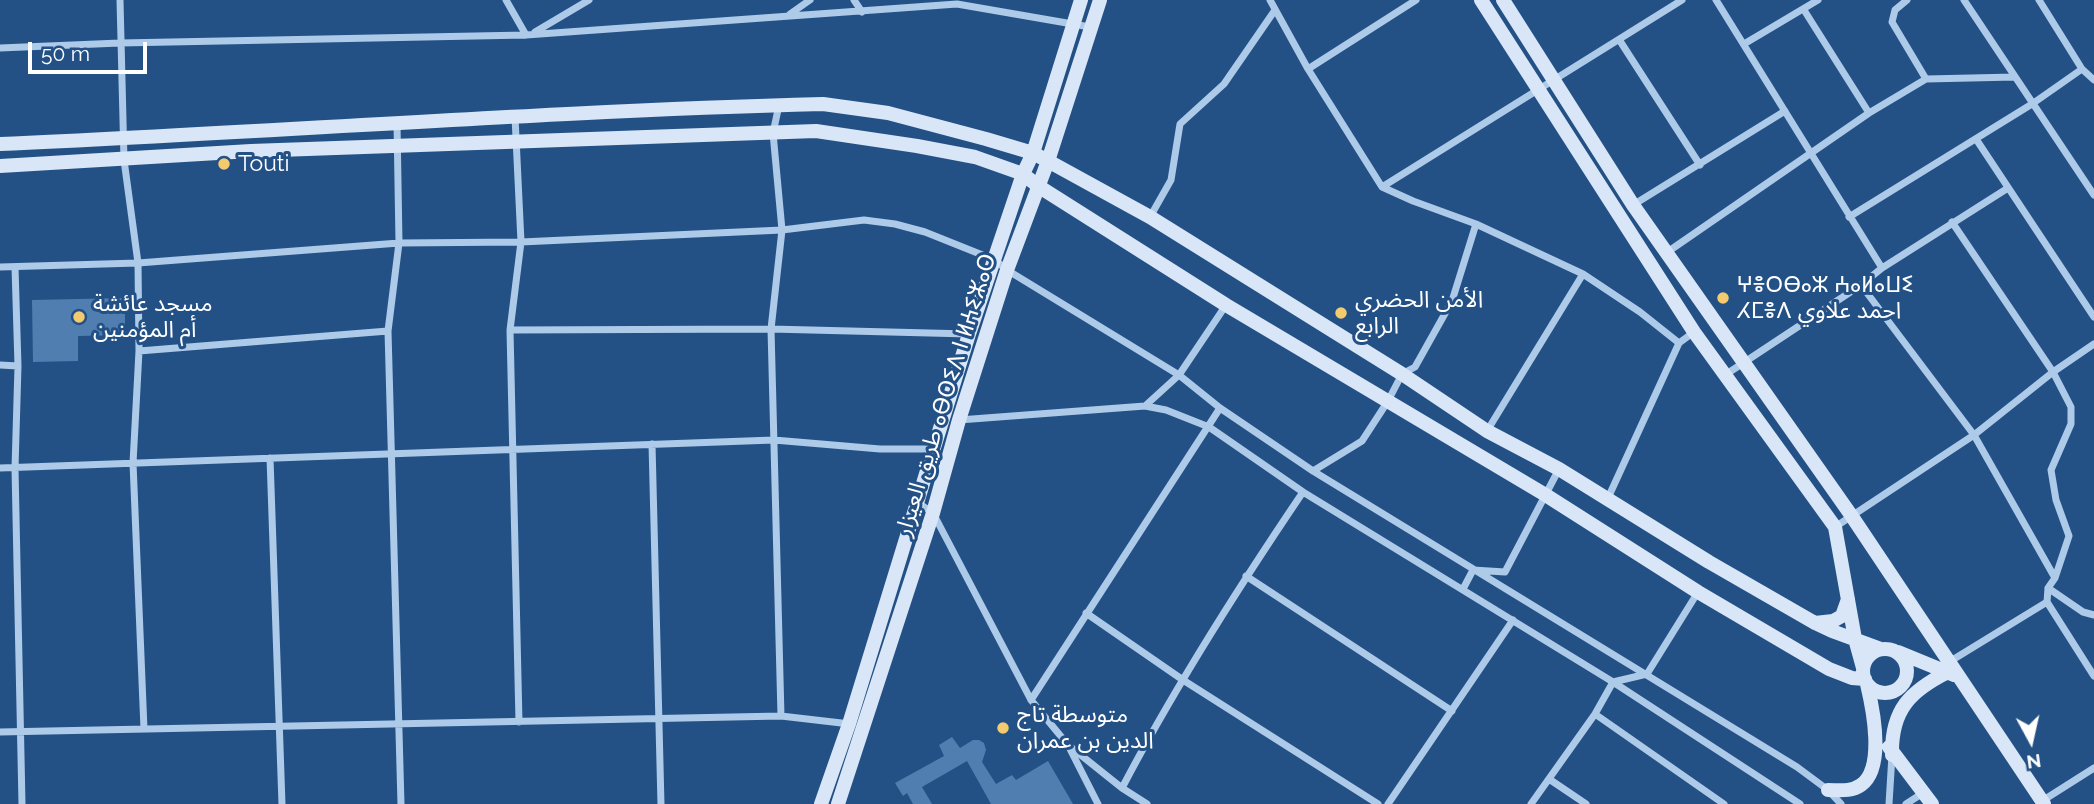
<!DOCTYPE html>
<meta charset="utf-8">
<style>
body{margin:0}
#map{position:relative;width:2094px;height:804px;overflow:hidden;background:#235186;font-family:Raleway,sans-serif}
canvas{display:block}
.north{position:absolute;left:1996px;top:706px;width:70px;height:70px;-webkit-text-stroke:5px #235186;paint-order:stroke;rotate:172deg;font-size:19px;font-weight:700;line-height:28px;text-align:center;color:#fff}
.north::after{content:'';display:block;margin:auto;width:24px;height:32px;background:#fff;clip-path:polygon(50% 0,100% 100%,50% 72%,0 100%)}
.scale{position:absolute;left:28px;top:42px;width:119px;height:32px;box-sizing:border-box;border:4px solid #fff;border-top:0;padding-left:9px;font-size:21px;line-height:24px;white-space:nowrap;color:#fff;-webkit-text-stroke:5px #235186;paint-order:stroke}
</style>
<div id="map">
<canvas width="2094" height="804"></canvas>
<div class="north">N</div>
<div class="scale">50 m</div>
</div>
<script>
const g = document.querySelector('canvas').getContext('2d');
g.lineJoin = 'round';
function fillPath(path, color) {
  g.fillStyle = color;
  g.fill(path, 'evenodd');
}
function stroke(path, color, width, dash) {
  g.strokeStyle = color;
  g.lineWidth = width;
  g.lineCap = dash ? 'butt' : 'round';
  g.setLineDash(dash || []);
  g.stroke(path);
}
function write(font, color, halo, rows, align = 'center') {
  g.font = font + ' Raleway,"Noto Sans Arabic","Noto Sans Tifinagh",sans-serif';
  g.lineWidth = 6;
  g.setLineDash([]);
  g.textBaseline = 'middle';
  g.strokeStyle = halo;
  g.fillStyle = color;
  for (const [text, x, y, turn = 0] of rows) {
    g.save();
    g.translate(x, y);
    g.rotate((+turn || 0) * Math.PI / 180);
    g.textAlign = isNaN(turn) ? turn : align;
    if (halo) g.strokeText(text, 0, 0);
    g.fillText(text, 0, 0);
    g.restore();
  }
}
fillPath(new Path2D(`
 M125 298V335L78 336V361L33 362 32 300Z
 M952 737 960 748 973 740H979L984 743 986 750 982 762 996 784 1012 775 1016 780 1048 761 1073 804H991L967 761 922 787 932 804H913L907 793 903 796 895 783 944 756 939 745Z`), '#507eb0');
stroke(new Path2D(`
 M120 0 124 160 138 263 139 351 133 463 144 729
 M506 0 526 35
 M854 0 862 12
 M1270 0 1308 69 1382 187 1413 201 1476 224 1583 274 1640 312 1679 343
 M1716 0 1882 268
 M1907 0 1895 10 1892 22 1926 79
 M1964 0 2094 195
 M2039 0 2082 69 2094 80
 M1804 10 1869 113
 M790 14 810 0
 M535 32 589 0
 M1620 41 1700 165
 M1744 44 1818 0
 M0 48 120 43 526 35 957 4 1090 27
 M1308 69 1416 0
 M779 105 773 133 782 230 771 329 781 716
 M515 117 521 242 510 330 519 722
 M397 123 399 243 388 331 401 804
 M1976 139 2094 317
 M1382 187 1682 0
 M1633 205 1785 111
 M1150 217 1171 180 1180 124 1224 84 1275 10
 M1849 217 2032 104 2082 69
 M1952 222 2053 372 2071 407V424L2051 470 2056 500 2069 536 2055 578
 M1666 253 1869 113 1926 79 2015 77
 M0 267 138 263 399 243 521 242 782 230 864 220 895 224 925 232 995 260 1007 270 1179 375 1220 408 1313 471 1797 767 1828 790 1841 804
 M15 267 18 366 15 468 22 804
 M1861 285 1974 435 2055 578 2048 588 2047 602 1949 662
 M510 330 771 329 969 334
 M139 351 388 331
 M0 365 18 366
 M1725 375 1861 285 1882 268 2008 188
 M1145 406 1179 375 1226 305
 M959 420 1145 406 1166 410 1209 427 1303 492 1613 682 1800 804
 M1487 431 1583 274
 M652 444 661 804
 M270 458 282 804
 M0 468 774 440 880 449H934
 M1313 471 1362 441 1388 401 1402 374 1415 367 1452 301 1476 224
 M1608 498 1679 343 1694 332
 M918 503 933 513 1031 700 1068 745 1098 804
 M1835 527 1974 435 2053 372 2094 344
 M1246 576 1452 711
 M2048 588 2083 612 2094 615
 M1463 589 1473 570 1505 572 1559 469
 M2047 602 2094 676
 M1086 613 1183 680 1378 804
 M1031 700 1220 408
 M1595 714 1724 804
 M0 732 781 716 850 724
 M1072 748 1122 788 1147 804
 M1549 779 1586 804
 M1122 788C1176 685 1238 588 1303 492
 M2042 801 2094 768
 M1388 804 1513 620
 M1531 804 1595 714 1613 682 1647 674 1698 592
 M1889 804 1892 755
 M1906 804 1923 793`), '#adcae9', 7);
stroke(new Path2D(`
 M1481 0 1694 332 1835 527 1855 639 1863 668
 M1503 0 1633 205 1851 515 2044 804
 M0 144C274 132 549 111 823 104L888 113 986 139 1033 153 1048 161 1150 217 1402 374 1487 431 1559 469 1709 562 1815 623 1832 631 1881 649
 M0 166 251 151 816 131 917 146 975 157 1023 174 1038 186 1226 305 1544 494 1698 592 1829 669 1852 678 1865 679
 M1815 623 1833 621 1842 616 1848 599
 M1863 671a22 22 0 1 1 44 0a22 22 0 1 1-44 0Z
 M1898 652 1954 675
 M1889 747 1932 804
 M1892 755C1891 710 1910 691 1948 672
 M1828 790C1839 790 1851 792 1861 785 1885 768 1873 709 1867 684
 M821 804 849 724 969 334 1023 174 1033 153 1081 0
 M838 804 933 513 959 420 1007 270 1048 161 1100 0`), '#d8e6f7', 14);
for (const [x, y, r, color] of [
 [224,164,7,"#f4ca6f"],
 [1723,298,7,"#f4ca6f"],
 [1341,313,7,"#f4ca6f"],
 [79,317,7,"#f4ca6f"],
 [1003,728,7,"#f4ca6f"]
]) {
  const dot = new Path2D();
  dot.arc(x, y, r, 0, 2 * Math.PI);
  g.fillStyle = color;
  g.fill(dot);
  stroke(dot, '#235186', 2.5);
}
write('23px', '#fff', '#235186', [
 ["Touti",238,164],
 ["ⵖⴻⵔⴱⴰⵣ ⵄⴰⵍⴰⵡⵉ",1737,285],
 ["ⵃⵎⴻⴷ احمد علاوي",1737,311],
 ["الأمن الحضري",1355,300],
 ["الرابع",1355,326],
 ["مسجد عائشة",93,304],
 ["أم المؤمنين",93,330],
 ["متوسطة تاج",1017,715],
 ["الدين بن عمران",1017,741]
], 'left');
write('23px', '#fff', '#235186', [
 ["طريق العيزار ⴰⴱⵔⵉⴷ ⵏ ⵍⵄⵉⵣⴰⵔ",946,395,-73]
]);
</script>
